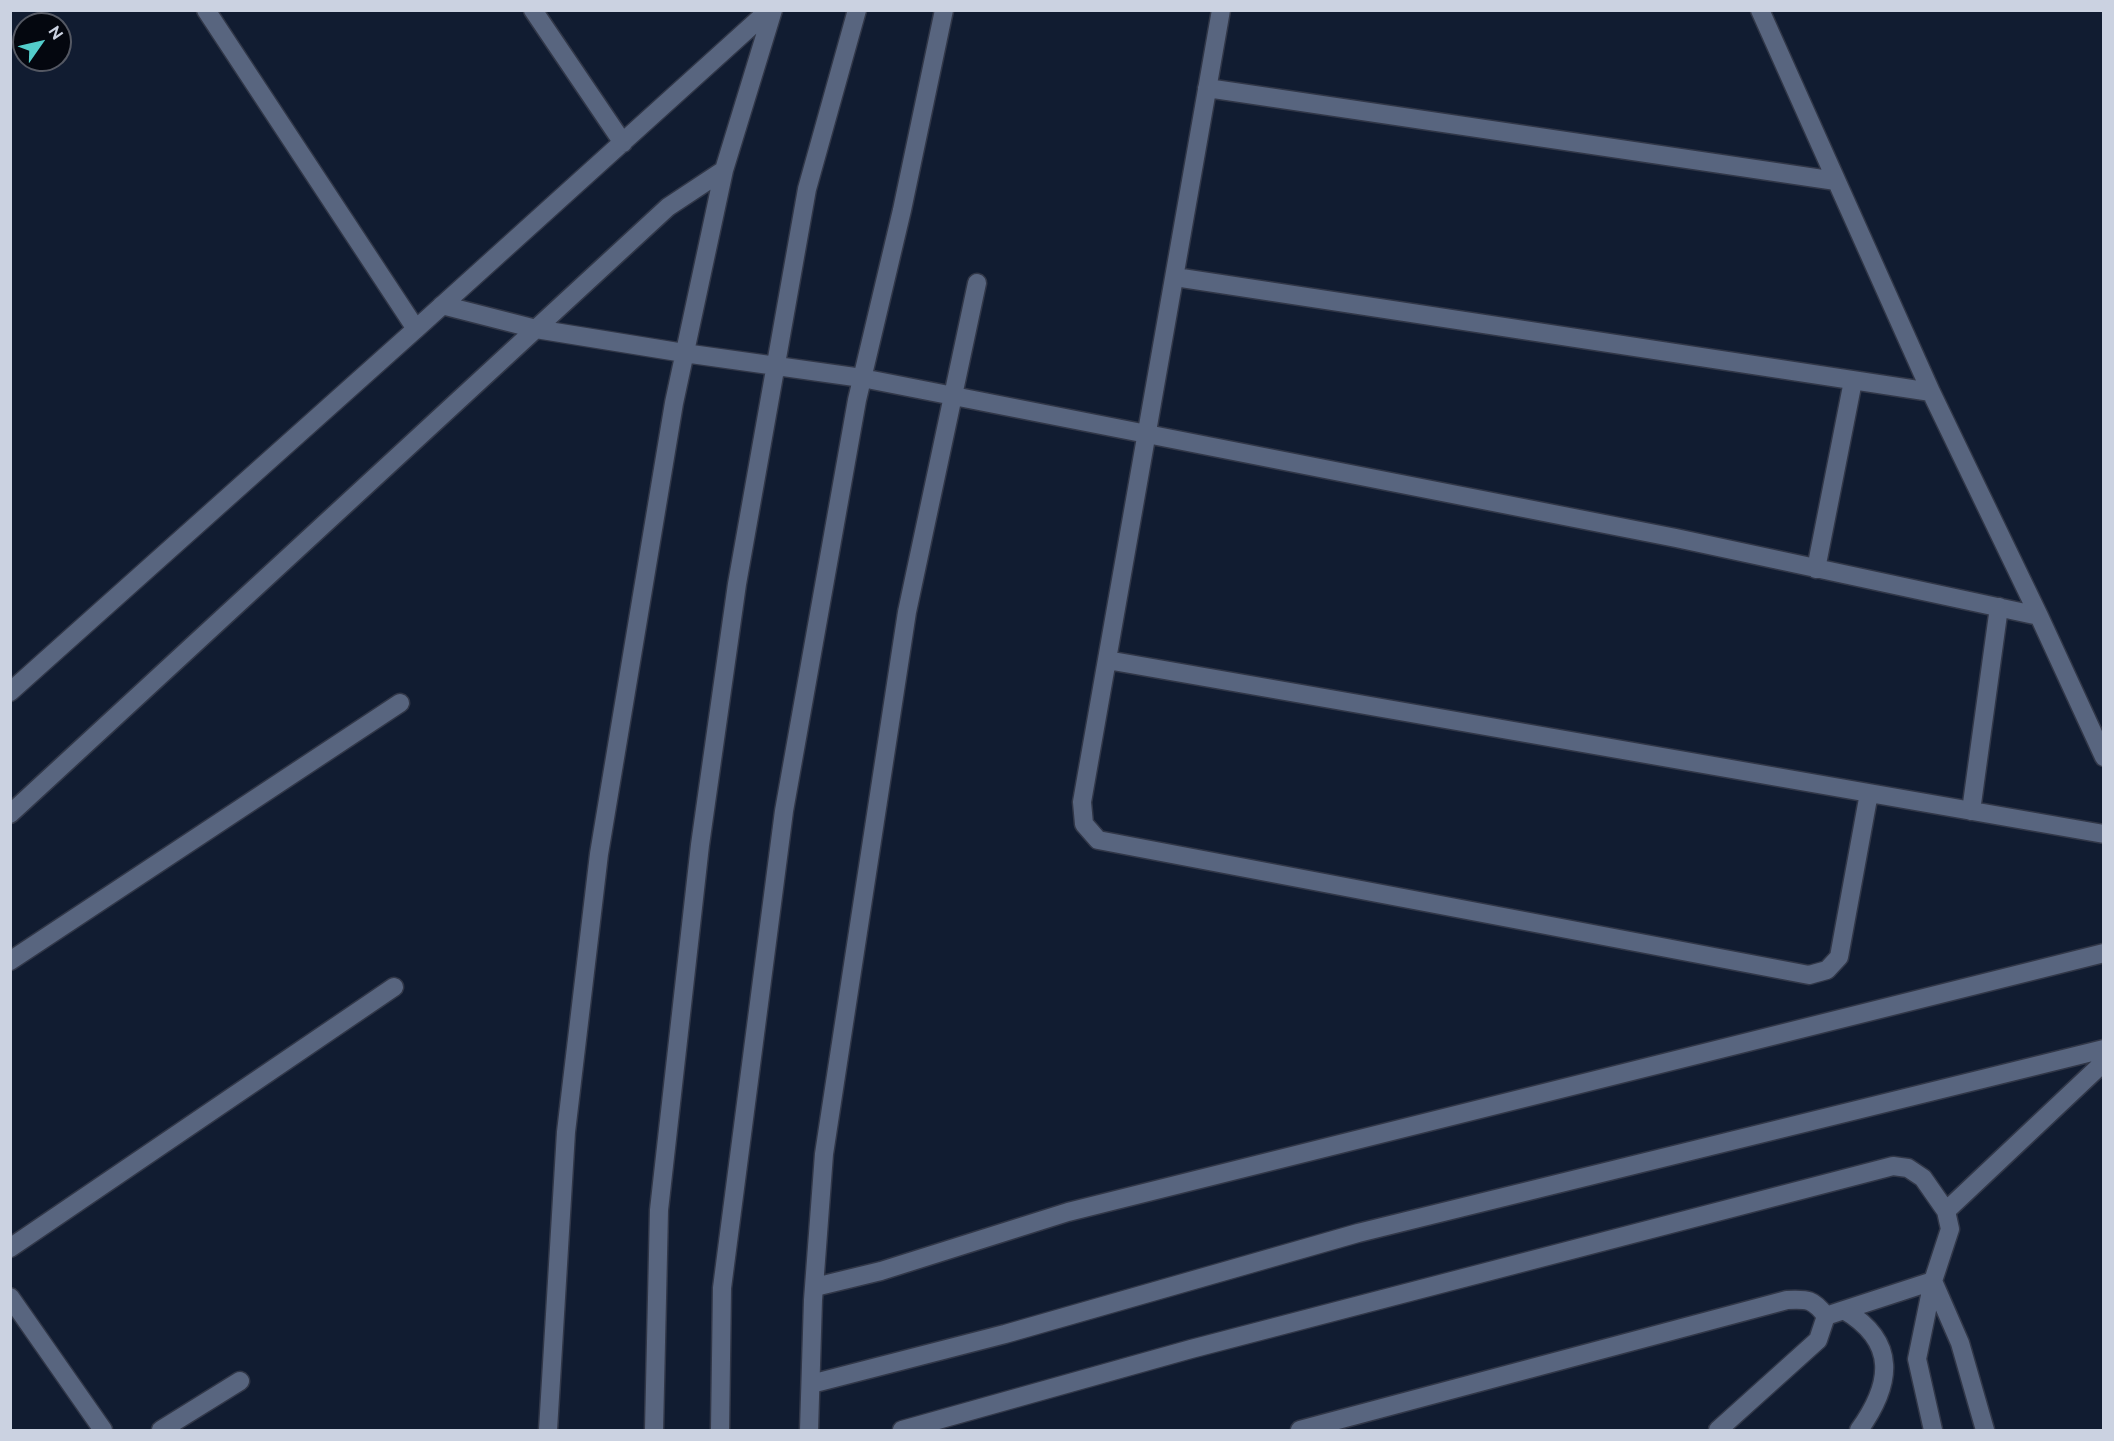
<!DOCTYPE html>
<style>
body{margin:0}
#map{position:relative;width:2114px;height:1441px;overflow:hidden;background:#111c31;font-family:Raleway,sans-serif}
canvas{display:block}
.frame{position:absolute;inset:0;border:12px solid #cbd2e1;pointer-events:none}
.north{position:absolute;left:12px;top:12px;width:60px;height:60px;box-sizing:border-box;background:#04070f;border:2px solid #545863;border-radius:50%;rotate:56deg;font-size:16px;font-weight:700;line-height:24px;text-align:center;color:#cbd2e1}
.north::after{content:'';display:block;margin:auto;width:21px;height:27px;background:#53cdcb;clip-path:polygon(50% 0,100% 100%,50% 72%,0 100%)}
</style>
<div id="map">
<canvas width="2114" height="1441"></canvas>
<div class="frame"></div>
<div class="north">N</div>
</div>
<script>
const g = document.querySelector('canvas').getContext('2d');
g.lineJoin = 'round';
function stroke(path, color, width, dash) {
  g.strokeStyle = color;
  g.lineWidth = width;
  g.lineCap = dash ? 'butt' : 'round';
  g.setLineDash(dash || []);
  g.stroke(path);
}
const street = new Path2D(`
 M206 10 416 329 769 10
 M533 10 623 143
 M1221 10 1082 802 1084 824 1098 840 1809 975 1827 970 1839 957 1869 793
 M1760 10 1931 392 2039 616 2104 757
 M1207 88 1836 181
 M1175 277 1931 392
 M442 305 536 329 684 353 862 378 1676 538 2039 616
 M1816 569 1853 381
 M1107 660 2104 834
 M10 692 416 329
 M1971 811 1999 607
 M10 814 668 207 724 170
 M10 961 400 703
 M1946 1211 2104 1062
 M10 1248 394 987
 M1933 1281 1960 1343 1985 1430
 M815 1287 881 1271 1068 1212 2104 953
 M10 1297 103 1430
 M1844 1310 1933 1281
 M1826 1316 1844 1310C1898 1342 1892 1384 1859 1430
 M811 1384 1005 1334 1358 1233 2104 1049
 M161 1430 240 1381
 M548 1430 566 1132 599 854 674 403 724 170 773 10
 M654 1430 659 1210 700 845 737 584 807 189 857 10
 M720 1430 722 1288 784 811 857 400 902 210 944 10
 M809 1430 813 1300 824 1154 907 612 977 283
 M902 1430 1191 1349 1893 1166 1908 1168 1923 1178 1946 1211 1950 1229 1933 1281 1917 1359 1933 1430
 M1300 1430 1787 1300C1808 1299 1813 1299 1826 1316L1818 1340 1718 1430`);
stroke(street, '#313748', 21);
stroke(street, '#58657f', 18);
</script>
